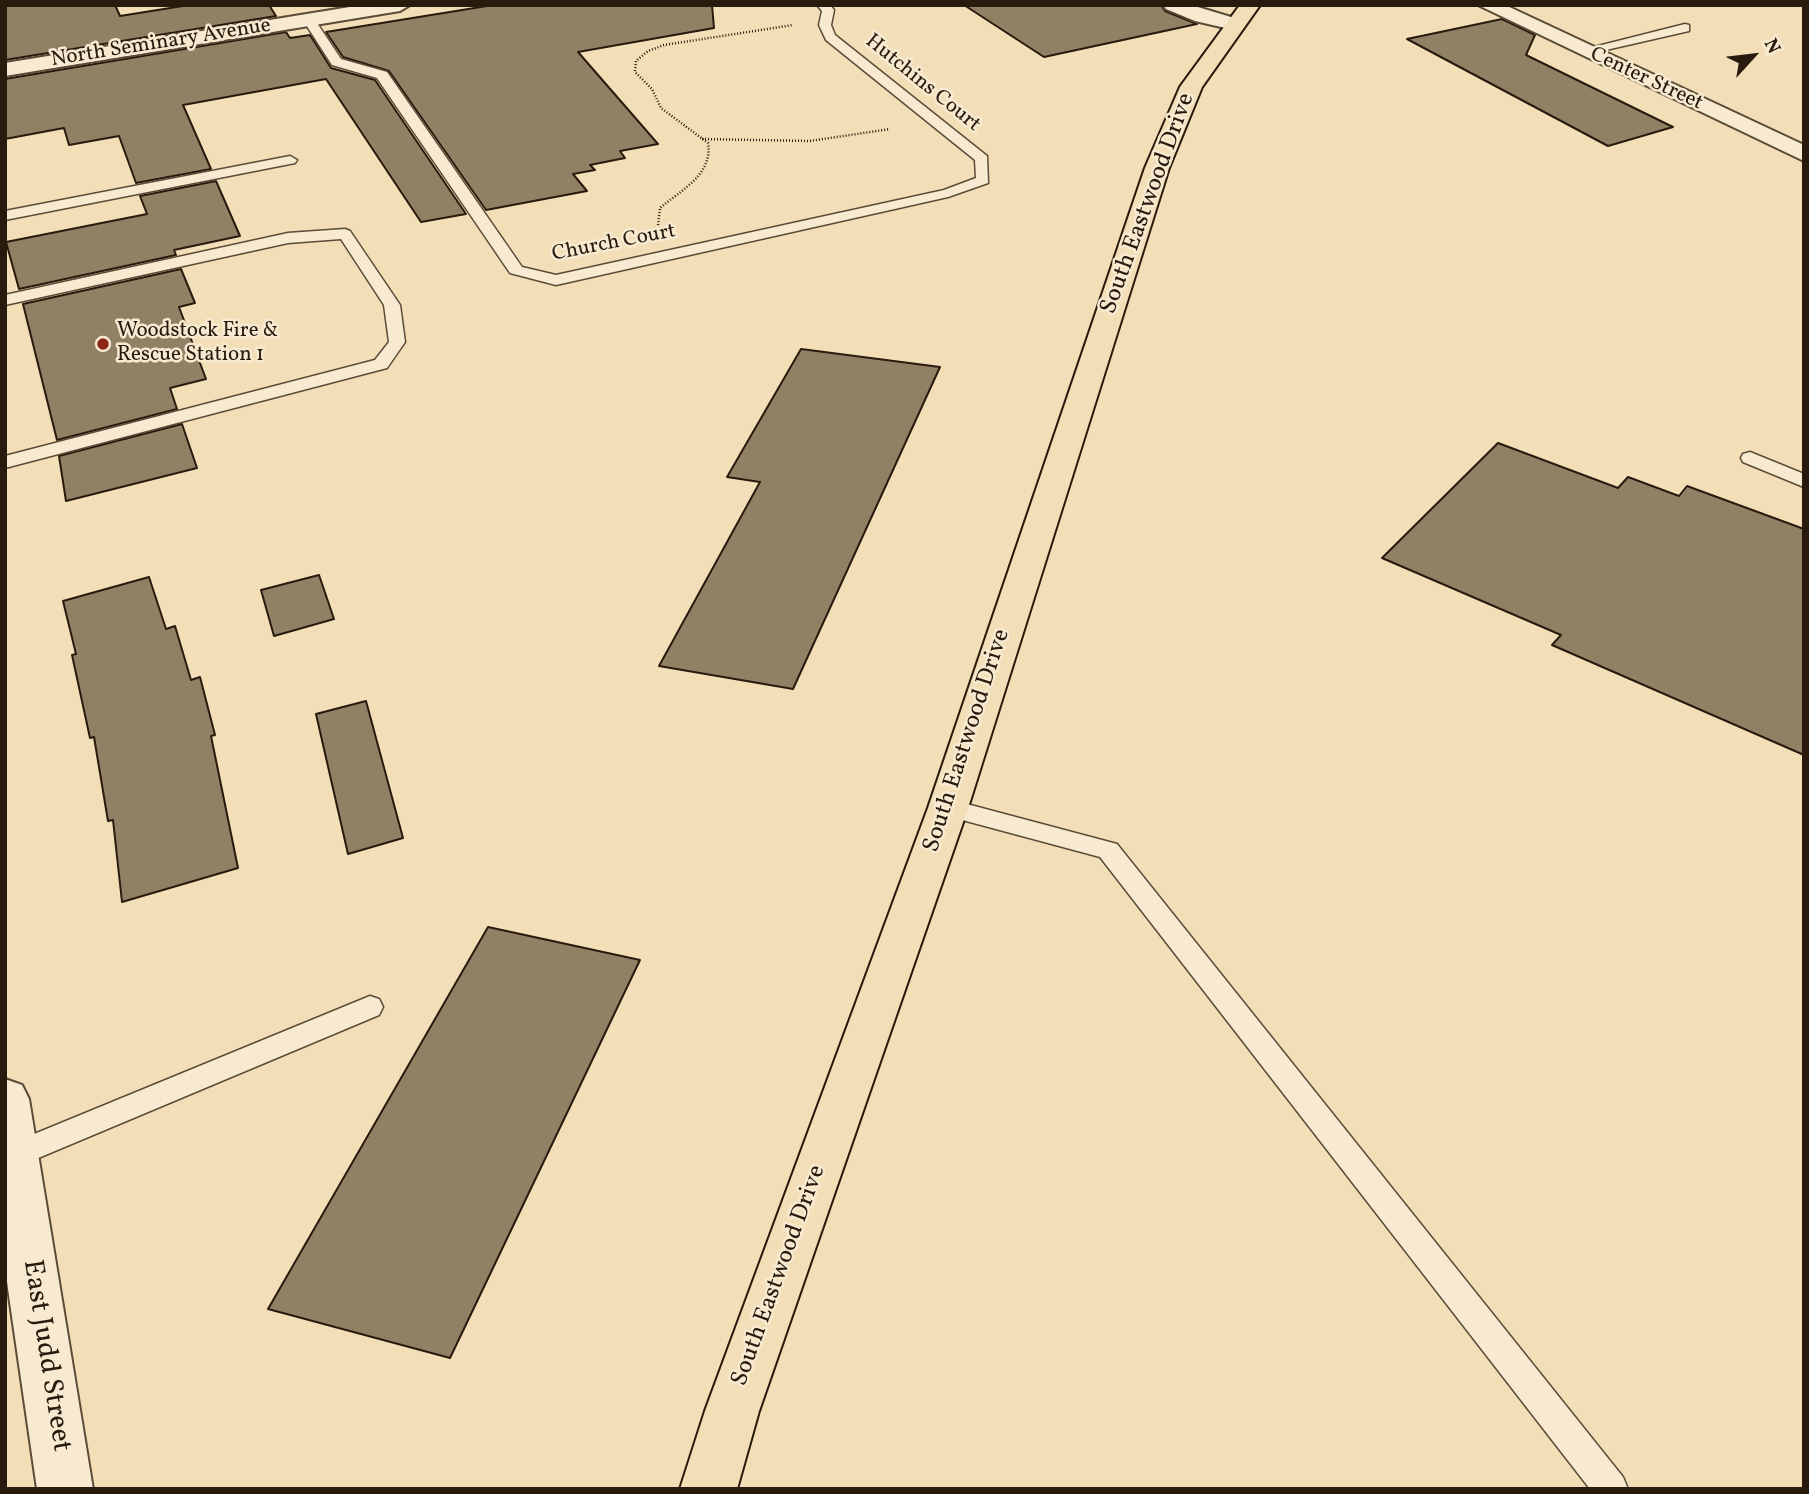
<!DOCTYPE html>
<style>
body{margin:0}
#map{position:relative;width:1809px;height:1494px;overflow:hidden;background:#f3dfb7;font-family:Vollkorn,serif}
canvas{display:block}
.frame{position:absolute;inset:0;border:7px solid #281a0d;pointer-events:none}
.north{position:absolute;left:1718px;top:21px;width:70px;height:70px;-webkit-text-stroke:5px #f7ead0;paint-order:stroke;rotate:63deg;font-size:19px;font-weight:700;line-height:28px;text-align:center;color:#281a0d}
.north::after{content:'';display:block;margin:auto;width:24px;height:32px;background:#281a0d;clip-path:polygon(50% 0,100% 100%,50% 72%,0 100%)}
</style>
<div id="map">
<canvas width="1809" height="1494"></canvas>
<div class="frame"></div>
<div class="north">N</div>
</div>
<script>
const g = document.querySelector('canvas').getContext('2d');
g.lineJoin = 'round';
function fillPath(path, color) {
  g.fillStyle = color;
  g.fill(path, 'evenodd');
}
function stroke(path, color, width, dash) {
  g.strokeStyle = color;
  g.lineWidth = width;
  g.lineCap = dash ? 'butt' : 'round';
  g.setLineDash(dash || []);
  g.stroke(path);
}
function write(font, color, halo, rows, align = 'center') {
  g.font = font + ' Vollkorn,serif';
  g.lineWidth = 5;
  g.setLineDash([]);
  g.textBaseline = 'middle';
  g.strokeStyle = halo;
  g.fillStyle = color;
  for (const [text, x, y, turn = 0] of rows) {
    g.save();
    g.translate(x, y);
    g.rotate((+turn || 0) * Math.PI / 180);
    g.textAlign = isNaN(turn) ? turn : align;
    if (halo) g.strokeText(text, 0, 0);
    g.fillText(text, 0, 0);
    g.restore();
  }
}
const building = new Path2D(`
 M5 5H115L120 16 189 5H269L276 16 5 60Z
 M493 5H712L714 28 578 52 658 144 620 151 625 158 590 165 595 170 573 174 587 191 486 210 389 71 343 57 326 32Z
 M964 5H1161L1165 11 1197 24 1044 57Z
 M1502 19 1535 35 1526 55 1673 127 1608 146 1407 39Z
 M286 32 290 38 310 35 331 68 375 80 466 214 421 222 326 79 183 105 211 169 136 183 119 136 69 145 64 128 5 139V79Z
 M216 181 240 236 174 250 176 255 19 289 6 242 147 214 140 196Z
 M181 269 195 303 179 307 206 379 170 388 177 409 57 440 23 304Z
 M801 349 940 367 793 689 659 666 760 482 727 477Z
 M182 424 197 468 66 501 59 456Z
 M1498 443 1618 488 1628 477 1679 496 1687 486 1804 529V755L1552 645 1561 635 1382 558Z
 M319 575 334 619 274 636 261 590Z
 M149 577 166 629 175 626 191 680 200 677 215 735 211 736 238 868 122 902 113 820 108 821 94 737 90 738 72 655 76 654 63 601Z
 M366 701 403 838 348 854 316 714Z
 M488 927 640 960 450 1358 268 1309Z`);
fillPath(building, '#928065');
stroke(building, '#281a0d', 2);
const service = new Path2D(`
 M817 5H830L834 10 831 25 835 35 987 156 988 183 948 197 556 285 510 273 377 78 332 65 303 20 313 17 341 59 387 72 522 267 556 275 944 190 976 178 975 160 826 40 819 25 822 11Z
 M1685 24 1689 25V31L1584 55 1578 51Z
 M290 156 297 160 295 163 5 220V211Z
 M345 229 350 231 400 305 405 342 387 368 5 468V456L375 360 389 342 384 305 341 239 288 243 5 305V295L288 233Z
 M1750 452 1804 474V487L1743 462 1741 458 1743 454Z
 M948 799 1117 844 1623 1477 1628 1489H1590L1100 857 940 814 936 808 940 802Z
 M370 996 379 999 383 1007 379 1015 24 1164 14 1168 5 1164V1146Z`);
const minor = new Path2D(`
 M362 5H410L400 11 5 76V63Z
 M1163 5H1191L1241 20 1244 24 1234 30 1195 21 1166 9Z
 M1478 5H1505L1804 145V161Z
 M5 1079 22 1085 29 1099 93 1489H37L5 1268Z`);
const primary = new Path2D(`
 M1240 5H1260L1202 87 1169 168 968 808 759 1411 737 1489H680L705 1411 928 808 1145 168 1180 87Z`);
stroke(service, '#5b4b38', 3);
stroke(minor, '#5b4b38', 4);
stroke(primary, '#281a0d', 4);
stroke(new Path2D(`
 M702 139 810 141 890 129
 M658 225 660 208C681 190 713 175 708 143L661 108 652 89 635 72 636 61 648 51 664 45 793 25`), '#281a0d', 2.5, [1, 2]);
fillPath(service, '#f7ead0');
fillPath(minor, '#f7ead0');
fillPath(primary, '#f3dfb7');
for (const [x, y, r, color] of [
 [103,344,7,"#8f2418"]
]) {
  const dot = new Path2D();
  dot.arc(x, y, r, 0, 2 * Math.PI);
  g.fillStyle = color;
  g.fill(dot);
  stroke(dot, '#f7ead0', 2.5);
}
write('21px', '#281a0d', '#f7ead0', [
 ["North Seminary Avenue",161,44,-9],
 ["Center Street",1646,80,25],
 ["Hutchins Court",922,84,39],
 ["Church Court",614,244,-11]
]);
write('21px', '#281a0d', '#f7ead0', [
 ["Woodstock Fire &",117,332],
 ["Rescue Station 1",117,356]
], 'left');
write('24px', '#281a0d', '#f7ead0', [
 ["South Eastwood Drive",1149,204,-70],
 ["South Eastwood Drive",968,741,-72],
 ["South Eastwood Drive",780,1276,-70]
]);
write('28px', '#281a0d', '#f7ead0', [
 ["East Judd Street",45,1356,81]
]);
</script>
